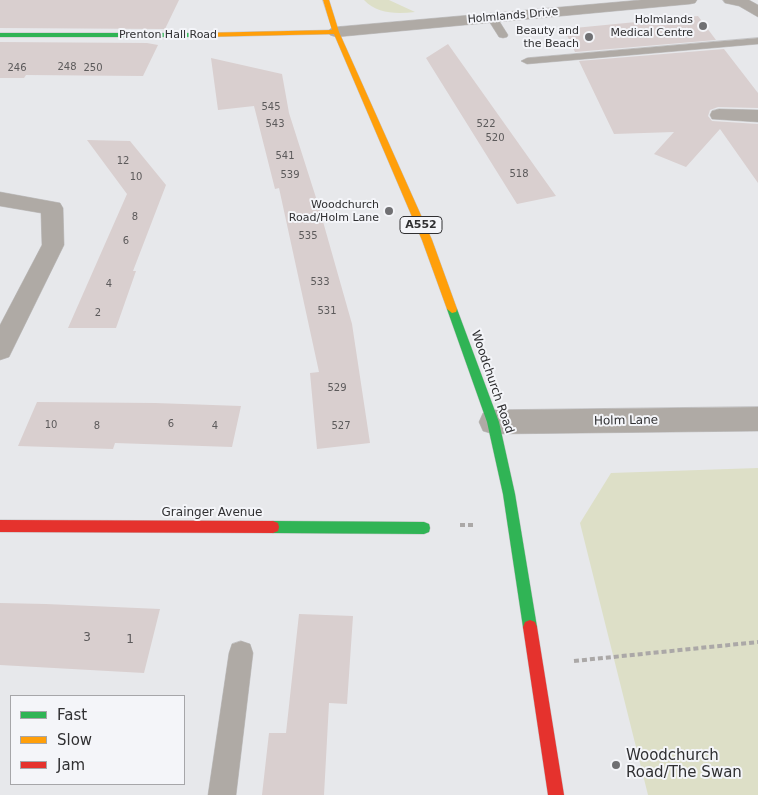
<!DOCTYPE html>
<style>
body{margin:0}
#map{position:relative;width:758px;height:795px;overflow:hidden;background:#e7e8eb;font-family:"DejaVu Sans",sans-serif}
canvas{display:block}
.legend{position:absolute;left:10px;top:695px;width:175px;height:90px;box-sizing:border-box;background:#f4f5f9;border:1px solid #a6a6a9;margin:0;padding:6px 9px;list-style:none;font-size:15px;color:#303032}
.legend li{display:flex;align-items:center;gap:10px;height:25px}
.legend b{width:25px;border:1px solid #a6a6a9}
</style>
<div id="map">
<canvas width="758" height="795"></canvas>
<ul class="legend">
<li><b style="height:6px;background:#30b455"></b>Fast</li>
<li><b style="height:6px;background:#ff9f0a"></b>Slow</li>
<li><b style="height:6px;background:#e5322d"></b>Jam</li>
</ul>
</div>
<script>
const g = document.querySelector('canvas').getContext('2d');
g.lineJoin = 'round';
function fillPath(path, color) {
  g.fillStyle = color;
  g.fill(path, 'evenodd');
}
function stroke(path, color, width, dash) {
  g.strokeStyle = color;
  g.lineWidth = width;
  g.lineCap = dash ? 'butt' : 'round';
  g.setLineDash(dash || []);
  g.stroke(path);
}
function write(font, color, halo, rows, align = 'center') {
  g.font = font + ' "DejaVu Sans",sans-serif';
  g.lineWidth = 4;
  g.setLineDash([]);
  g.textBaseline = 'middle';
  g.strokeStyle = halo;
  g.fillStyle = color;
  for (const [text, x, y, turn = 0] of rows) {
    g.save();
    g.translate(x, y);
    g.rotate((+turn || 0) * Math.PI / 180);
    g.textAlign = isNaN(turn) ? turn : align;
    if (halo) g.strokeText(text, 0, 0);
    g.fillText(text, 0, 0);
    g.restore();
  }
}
fillPath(new Path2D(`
 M364 0H389L415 12C396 14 377 14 364 0Z
 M758 468V795H648L580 523 611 473Z`), '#dddfc7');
fillPath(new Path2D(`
 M0 0H179L165 29 0 28Z
 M698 16 716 40 575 52 564 29Z
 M0 42 147 43 158 45 143 76 26 75 24 78H0Z
 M448 44 536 168 556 196 517 204 426 58Z
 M724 49 758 93V108L718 107 710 110 708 116 712 121 758 124V183L720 129 686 167 654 154 674 132 614 134 579 61Z
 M211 58 282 74 289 113 318 204 352 324 370 443 317 449 310 373 319 372 279 188 275 189 254 106 218 110Z
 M87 140 130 141 166 185 133 271H136L116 328H68L127 194Z
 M37 402 155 403 241 406 232 447 115 443 113 449 18 446Z
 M0 603 46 604 160 609 144 673 0 665Z
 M299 614 353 616 347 704 329 703 324 795H262L269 733H286Z`), '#d9cfcf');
const lane = new Path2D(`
 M492 15 496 16 508 35 507 37 503 38 499 37 487 18Z
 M758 38V44L527 64 521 61 527 58Z
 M241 641 250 644 253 653 236 795H208L229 653 232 644Z`);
const street = new Path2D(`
 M641 0H697L695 3 690 4 336 37 330 35 328 32 330 29 336 27Z
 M723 0H749L758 5V17L739 6 725 3Z
 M719 109 758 110V122L712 119 710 115 712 111Z
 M0 192 60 203 63 208 64 245 9 357 0 360V325L42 245 41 213 0 206Z
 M758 407V431L493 434 483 431 479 422 483 413 493 410Z`);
const fast = new Path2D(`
 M0 33H199L202 35 199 37H0Z
 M452 305 457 309 499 422 515 494 537 627 535 632 530 634 525 632 523 627 503 494 487 422 447 309Z
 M273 521 424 522 429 524 430 528 429 532 424 534 273 533 268 531 267 527 268 523Z`);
const slow = new Path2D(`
 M323 0H329L339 32 432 240 457 309 456 312 452 313 447 309 422 240 334 34 199 37 196 35 199 33 332 30Z`);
const jam = new Path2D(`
 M0 520 273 521 278 523 279 527 278 531 273 533 0 532Z
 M530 620 535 622 537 627 564 795H548L523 627 525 622Z`);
stroke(lane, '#c3c3c5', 1);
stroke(street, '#c3c3c5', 1);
stroke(fast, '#c3c3c5', 1);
stroke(slow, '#c3c3c5', 1);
stroke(jam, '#c3c3c5', 1);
stroke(new Path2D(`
 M460 525H476
 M574 661 758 642`), '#aba8a7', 4, [5, 3]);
fillPath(lane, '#afaaa5');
fillPath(street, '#afaaa5');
fillPath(fast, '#30b455');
fillPath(slow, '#ff9f0a');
fillPath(jam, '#e5322d');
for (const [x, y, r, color] of [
 [703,26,5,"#707073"],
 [589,37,5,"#707073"],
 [389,211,5,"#707073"],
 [616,765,5,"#707073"]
]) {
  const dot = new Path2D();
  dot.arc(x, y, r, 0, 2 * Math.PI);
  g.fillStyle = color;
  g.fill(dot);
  stroke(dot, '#f4f5f9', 2);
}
write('10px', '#5c5a5b', null, [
 ["248",67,67],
 ["246",17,68],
 ["250",93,68],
 ["545",271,107],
 ["543",275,124],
 ["522",486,124],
 ["520",495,138],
 ["541",285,156],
 ["12",123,161],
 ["518",519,174],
 ["539",290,175],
 ["10",136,177],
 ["8",135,217],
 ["535",308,236],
 ["6",126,241],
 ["533",320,282],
 ["4",109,284],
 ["531",327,311],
 ["2",98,313],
 ["529",337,388],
 ["6",171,424],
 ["10",51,425],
 ["8",97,426],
 ["4",215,426],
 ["527",341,426]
]);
write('11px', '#303032', '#f4f5f9', [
 ["Holmlands Drive",513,16,-5],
 ["Prenton Hall Road",168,35]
]);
write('11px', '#303032', '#f4f5f9', [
 ["Holmlands",693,20],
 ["Medical Centre",693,33],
 ["Beauty and",579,31],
 ["the Beach",579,44],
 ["Woodchurch",379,205],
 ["Road/Holm Lane",379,218]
], 'right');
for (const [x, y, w] of [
 [421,225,42]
]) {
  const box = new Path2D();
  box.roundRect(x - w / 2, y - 8.5, w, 17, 4);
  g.fillStyle = '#f4f5f9';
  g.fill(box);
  stroke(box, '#303032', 1);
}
write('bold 11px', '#303032', null, [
 ["A552",421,225]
]);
write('12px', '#303032', '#f4f5f9', [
 ["Woodchurch Road",492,382,71],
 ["Holm Lane",626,421,-1],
 ["Grainger Avenue",212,513]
]);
write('12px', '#5c5a5b', null, [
 ["3",87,638],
 ["1",130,640]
]);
write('15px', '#303032', '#f4f5f9', [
 ["Woodchurch",626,756],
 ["Road/The Swan",626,773]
], 'left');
</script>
